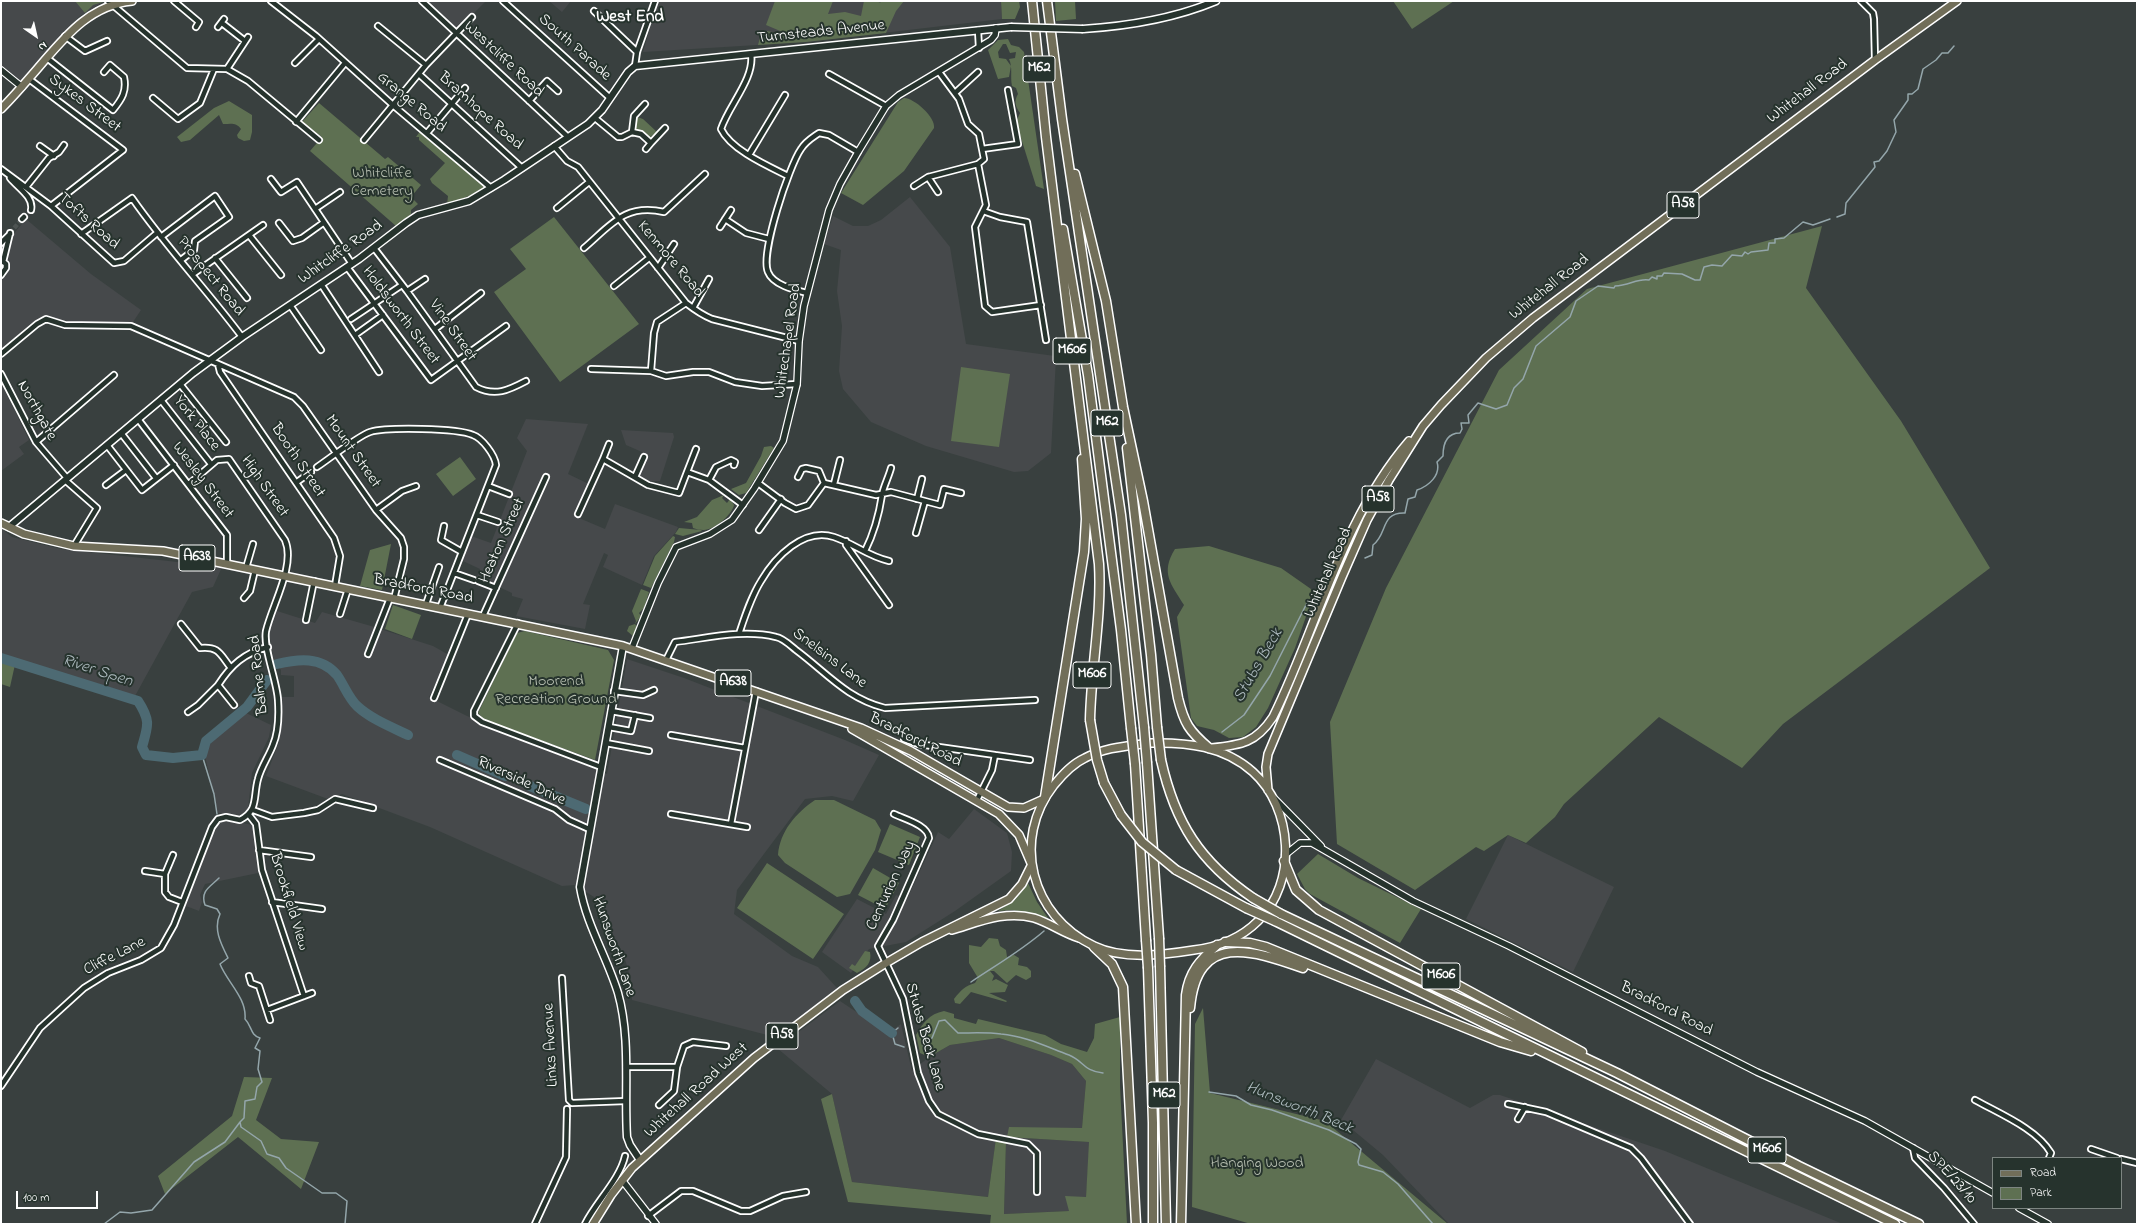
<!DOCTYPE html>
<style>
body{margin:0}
#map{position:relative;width:2138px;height:1225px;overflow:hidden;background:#39403f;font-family:"Indie Flower",sans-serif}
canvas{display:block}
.frame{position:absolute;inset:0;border:2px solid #fff;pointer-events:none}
.legend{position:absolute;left:1992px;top:1157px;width:130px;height:52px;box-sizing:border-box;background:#26332d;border:1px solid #7d8581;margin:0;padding:5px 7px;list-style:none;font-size:12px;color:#fff}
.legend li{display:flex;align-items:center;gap:8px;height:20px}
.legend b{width:20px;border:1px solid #7d8581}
.north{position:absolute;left:16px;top:16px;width:40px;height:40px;-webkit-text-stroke:3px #26332d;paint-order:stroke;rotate:146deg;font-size:11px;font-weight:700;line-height:16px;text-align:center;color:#fff}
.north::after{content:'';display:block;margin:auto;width:14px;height:18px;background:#fff;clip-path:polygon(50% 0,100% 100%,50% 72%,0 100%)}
.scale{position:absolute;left:16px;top:1191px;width:82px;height:18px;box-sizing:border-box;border:2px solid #fff;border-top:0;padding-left:5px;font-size:12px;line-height:14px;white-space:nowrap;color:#fff;-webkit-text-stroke:3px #26332d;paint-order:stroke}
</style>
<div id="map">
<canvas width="2138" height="1225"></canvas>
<div class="frame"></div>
<ul class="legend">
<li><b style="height:5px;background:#716e59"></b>Road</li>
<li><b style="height:11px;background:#5e7052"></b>Park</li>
</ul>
<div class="north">N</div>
<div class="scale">100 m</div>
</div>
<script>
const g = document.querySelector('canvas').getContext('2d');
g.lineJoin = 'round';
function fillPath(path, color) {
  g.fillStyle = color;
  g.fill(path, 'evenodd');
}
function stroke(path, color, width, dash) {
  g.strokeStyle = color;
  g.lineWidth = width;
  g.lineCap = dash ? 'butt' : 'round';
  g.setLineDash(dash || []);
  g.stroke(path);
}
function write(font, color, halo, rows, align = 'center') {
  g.font = font + ' "Indie Flower",sans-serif';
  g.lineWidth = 4;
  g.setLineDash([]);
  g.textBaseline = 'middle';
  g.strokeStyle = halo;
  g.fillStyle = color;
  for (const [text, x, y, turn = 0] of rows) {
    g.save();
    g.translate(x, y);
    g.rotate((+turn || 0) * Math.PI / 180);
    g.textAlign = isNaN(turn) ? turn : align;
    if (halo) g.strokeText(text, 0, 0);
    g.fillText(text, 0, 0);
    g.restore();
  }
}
fillPath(new Path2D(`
 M1 1H102L103 2 80 16 67 29 21 83 1 66Z
 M427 1H486L457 30Z
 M549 1H571L562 12Z
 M658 1H1001L1002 19 806 42 643 52Z
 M910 197 950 247 966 344 1055 356 1056 358 1051 453 1028 471 1014 472 926 446 871 422 843 389 839 371 842 326 837 291 841 250 824 244 833 216 853 226H868L881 220Z
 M26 219 91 274 141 310 133 322 79 323 43 317 29 325 1 350V279L6 276 11 237Z
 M1 382 29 440 19 447 24 454 1 471Z
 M526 419 588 424 568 474 593 486 579 518 605 529 615 504 678 527 676 532 654 556 642 585 603 567 608 555 604 553 583 604 590 605 585 629 516 616 523 599 512 596V593L477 577 480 569 463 561 471 536 491 543 527 451 517 438Z
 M621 430 673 433 674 437 660 481H647L633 472 642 452 626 445Z
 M1 528 12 537 61 549 222 567 213 587 192 592 135 696 1 655Z
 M277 611 315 623 322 612 371 626 433 646 449 655 429 697 467 716 607 774 627 659 684 678 845 740 879 755 853 801 832 796 805 799 737 890 734 914 792 956 818 967 837 988 775 1037 632 1000 631 980 625 959 609 937 598 913 594 897 575 885 562 886 430 827 342 794 328 799 266 776 279 742 281 697H294V676L281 675V670L274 661 269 633Z
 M246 713 271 725 269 737 252 773 248 809 242 815 218 813 205 756 211 742Z
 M974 809 1007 833 1012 852 1011 871 955 911 906 942 869 949 851 973 822 952 857 899 886 914 896 895 907 899 938 832 949 839Z
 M228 820 252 825 258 873 205 884 200 895 202 902 199 911 186 906 214 829 221 822Z
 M1508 835 1614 887 1573 972 1466 919Z
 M840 1001 888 1033 901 1024 912 1071 929 1057 950 1045 999 1038 1051 1055 1072 1064 1086 1081 1082 1128H1010L1008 1137 1090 1142 1086 1197 1069 1211 1004 1214 1006 1142 996 1139 988 1197 852 1182 832 1094 777 1048Z
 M1376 1059 1470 1108 1493 1095H1500L1665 1151 1843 1224H1449L1383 1155 1341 1120Z`), '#46494b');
fillPath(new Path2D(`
 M75 1H102L103 2 93 5 85 13Z
 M775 1H833L828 14 845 12 861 16 864 1H876L881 3 879 1H904L896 11 886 33 806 42 758 45 762 30 792 36 766 25Z
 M1001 1H1019L1020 7 1015 19H1002Z
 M1055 1H1075L1076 19 1056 21Z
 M1393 1H1454L1412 29Z
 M1008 39 1011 45 1019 47 1024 52 1044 189 1036 186 1016 122 1020 113C1015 106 1014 101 1018 94L1016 88 1012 86C1010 76 1013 68 1009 59L1015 58 1016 52 1010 53 1006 44H1003L998 52 999 58 1006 59 1011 66 1009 77 998 79 988 50 998 40Z
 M904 98C914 98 936 117 934 128L904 171 863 205 841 193 898 102Z
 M229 101 252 115V132L250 140 244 141 238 138 237 135 241 129C236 122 231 124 223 124L219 115 190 140 181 142 177 137 214 108Z
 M319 103 385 159 388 157 421 185 411 197 418 204 411 210V214L396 226 310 151 322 137 302 122Z
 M637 117 643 119 657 132 650 137 641 131 633 130 634 120Z
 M421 130 488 188 447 205 448 196 432 183 430 179 445 163 419 140V137H416Z
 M554 217 639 324 560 382 494 292 526 269 510 249Z
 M1822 226 1806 288 1901 421 1990 568 1783 724 1742 768 1659 717 1564 804 1555 817 1526 843 1508 835 1484 851 1476 847 1415 890 1337 844 1330 722 1386 588 1499 370 1587 289Z
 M961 367 1010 374 999 447 951 441Z
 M771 446 774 448 746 493 739 495 731 489 746 483 761 456 764 447Z
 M460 457 476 479 453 496 436 474Z
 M724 495 722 498 727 503 730 499 734 505C732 515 713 531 703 530 700 530 696 529 693 528L692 523 684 522 697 517 712 500Z
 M679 528 701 530 702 531 683 536 675 534Z
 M673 536 675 537 674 542 651 588 643 585 655 556Z
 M391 544 382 590 360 586 370 550Z
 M1209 546 1281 568 1311 589 1309 608 1295 648 1268 708 1256 727 1243 737 1229 738 1214 730 1197 726 1191 718 1177 617 1184 605C1171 584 1160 573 1175 549Z
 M641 589 649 592 644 608 639 613 641 616 635 624 638 628 633 636 627 631 629 626 635 624 636 621 632 611Z
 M393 605 421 615 412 639 385 629Z
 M525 631 608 650 614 660 595 760 485 720 478 713 517 633Z
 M1 655 16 660 10 687 1 684Z
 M815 800H834L875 820 881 830 875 850 850 894 837 897 785 863 778 855C780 831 796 813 815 800Z
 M890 824 920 837 909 865 878 852Z
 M1318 854 1358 878 1421 909 1400 943 1310 894 1305 889 1297 874Z
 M767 863 844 914 813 959 737 908Z
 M873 868 899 883 885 909 858 895Z
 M1028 883 1037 902 1048 918 1013 910 998 911 1015 900Z
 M989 938 998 939 1000 946 1006 950 1007 957 1014 955 1019 958 1018 965 1027 967 1031 971V977L1026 980 1016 975 1007 983 994 971H990L994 976 992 981 996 979 1008 985 1005 992 989 993 1007 1001 1006 1002 971 992 960 1004 955 1003 954 999C961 990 965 986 975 983L978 978 969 963V945L981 947Z
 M865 951 870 952C872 962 867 968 857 973L849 968 852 964 855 966Z
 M1203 1008 1210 1093 1325 1121 1448 1224H1251L1192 1207 1195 1024Z
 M944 1011 954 1014V1018L976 1024 978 1019 1045 1035 1061 1044 1087 1052 1094 1038 1095 1024 1120 1017V1086L1127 1224H990L991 1215 848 1202 821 1099 832 1094 852 1182 988 1197 996 1138 1006 1141 1004 1214 1069 1211 1065 1196 1086 1197 1089 1142 1007 1137 1009 1127 1082 1128 1086 1081 1072 1064 1051 1055 999 1038 950 1045 929 1057 920 1053 916 1035C923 1023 929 1014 944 1011Z
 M244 1077 272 1078 256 1120 281 1139 319 1142 301 1189 238 1137 165 1194 158 1176 232 1116Z`), '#5e7052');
stroke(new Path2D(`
 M1837 217 1845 214 1846 203 1875 167 1874 162 1879 161 1887 151 1896 132 1894 120 1908 100V94H1912L1918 89 1923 69 1936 60 1942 53H1948L1954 46
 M1365 558 1372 555 1373 545C1388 534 1380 512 1405 513L1408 499 1415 497 1417 490C1429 486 1441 475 1437 462L1443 456C1443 444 1447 433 1460 433L1462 429 1461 423H1469L1468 415 1478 403 1496 409 1507 405 1514 388 1523 379 1536 346 1570 317 1576 301 1598 286 1614 288 1615 286C1629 286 1637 278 1649 280L1652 277 1657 279V276H1662L1664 273 1682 274 1695 280H1700L1704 267 1712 265 1722 266 1732 255 1742 256 1745 252 1748 254 1751 252 1768 250 1769 243H1775V239L1784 238 1803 222 1813 225 1830 219
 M1222 732 1244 715 1270 676 1307 603
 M202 755 214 794 217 814
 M219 878C210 887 200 891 205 905L217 909 220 914C213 929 221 944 228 958L220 964C227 982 247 998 245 1019 252 1026 250 1035 260 1038L255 1048 260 1051 258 1069 262 1082 257 1087 255 1099 245 1101 244 1118 240 1122 241 1127 261 1141 267 1154 279 1158 286 1168 322 1193H336L347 1201 345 1224
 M971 982C996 965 1021 951 1044 931
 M898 1028 892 1033 895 1044 904 1047
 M923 1045 932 1038 939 1021 945 1020 958 1033C972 1033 987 1032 1001 1034 1025 1036 1047 1047 1069 1055 1084 1061 1083 1071 1103 1073
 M1209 1092 1236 1096 1251 1105 1272 1110 1329 1130 1356 1144 1361 1149 1358 1162 1359 1165 1383 1172 1398 1184 1433 1224
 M104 1224 120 1212 131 1213 152 1210 194 1162 225 1142 240 1122`), '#94a6ab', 1.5);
stroke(new Path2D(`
 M1 658 138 701C151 721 148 726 142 747L146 755 173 758 202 755 206 741 247 707 267 680
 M277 664C298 659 321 656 337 675 344 685 348 697 357 706 371 719 391 727 408 735
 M457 755 505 776
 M530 786 586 809
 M855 1001 862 1011 892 1033`), '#4d6a73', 10);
stroke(new Path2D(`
 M10 233 22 219`), '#4d5352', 4.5, [4.5, 2]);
const minor = new Path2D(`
 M108 1 187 68 227 69 248 81 319 140
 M174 1 199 22 196 27
 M271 1 316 36 394 106 491 188
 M422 1 568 137
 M503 1 610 98
 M1861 1 1873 13 1874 19 1875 60
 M594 11 637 52
 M222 23 245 41
 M378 26 426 65
 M218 27 224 19
 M978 30 979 48
 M65 36 85 51 107 41
 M751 54C755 78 729 105 721 129 731 150 768 166 788 176
 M47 58 113 110C122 99 127 91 124 77L110 65 104 72
 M295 63 319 39
 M635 66 637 52 655 1
 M227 69 248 37
 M939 72 959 99 968 124 979 134 984 159 978 164 986 205 975 227 985 306 992 312 1041 305
 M829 74 886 106
 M420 75 522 168
 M29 79 123 150 51 206
 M955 93 978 72
 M153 98 178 119 200 103 214 69
 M529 101 547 81 558 91
 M595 118 618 137H622L632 132 641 134 651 143 665 128
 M296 122 345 63
 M632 132 634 116 645 104
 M427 133 465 88
 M364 140 426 65 472 17
 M40 146 54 156
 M554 146 567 161 578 167 686 303C695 310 702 315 712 319L799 341
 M646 149 651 143
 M982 149 1018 144 1008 90
 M749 155 785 95
 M1 169 51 206 114 263 124 261 157 233
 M928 177 938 192
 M10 178C18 188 34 197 31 210
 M271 179 281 192 297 182 352 264
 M914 186 928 177 978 164
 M26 187 49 158 59 152 64 145
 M557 208 589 182
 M315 209 340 192
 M983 211 1000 217 1027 222 1046 340
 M22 219 24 217
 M725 219 746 233 769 239
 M279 223 293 241 302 238 323 223
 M720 227 731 210
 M81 234 132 198C166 247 207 290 242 337
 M249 235 281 275
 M161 237 215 196 229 217 195 241 194 250 181 260
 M1 243 10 234
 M374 248 407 291 476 387C495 397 509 390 526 381
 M584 248C611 225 625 203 664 212L705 174
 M215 258 247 298
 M1 260 6 264V268L1 275
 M3 262 10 233
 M347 267 431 380 506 326
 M658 268 674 244
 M193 274 263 225
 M321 284 379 372
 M614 286 649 258
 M407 291 425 279
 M807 293C795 290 773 285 768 272 760 254 789 166 801 149 806 141 812 138 819 133L829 135 858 152
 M290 305 321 350
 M693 308 709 279
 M351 319 402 285
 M435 329 481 293
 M355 335 383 315
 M1 354 37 324 46 319 65 325 131 326 294 397 303 406 376 510 401 538 404 547V559L394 599
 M218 364 220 372 334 538 340 556 335 586
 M591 369 651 371 666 376 693 372H709L735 382 762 386 797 384
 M651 371 654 333 657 322 686 303
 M1 374 36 442 67 478
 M180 384 226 442
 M161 400 211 464
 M138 419 227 535V564
 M121 433 156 478
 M36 442 114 375
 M107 445 142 490 174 465
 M603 459 609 444
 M317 467C329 459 358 436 370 432 387 427 457 428 473 435 482 438 495 455 496 465L440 608
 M687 472 696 449
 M635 477 644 457
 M798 477 802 469 806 468 819 471 824 483
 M65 480 97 508 74 546
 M709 480 716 467 731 460 735 462 734 465
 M297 482 311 472
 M758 483 785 503 796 509 808 505 824 483 876 495 891 492 940 505 944 489 961 493
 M834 484 840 460
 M106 485 126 470
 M488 486 509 494
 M917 499 922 479
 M376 510 402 491 416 486
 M578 514 603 459 648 485 679 493 687 472 709 480 743 505
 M477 515 498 522
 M444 526 441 540 462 552
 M759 530 781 499
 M916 533 925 501
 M846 541V545L889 605
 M865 551C874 533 879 515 882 495 883 488 889 476 891 468
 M246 568 253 544
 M454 573 474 580
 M478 581 496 588
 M244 598 250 591 255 570
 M426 604 439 567
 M340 614 348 589
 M483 616 546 477
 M306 620 314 581
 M518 623 474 711V716L482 722 601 767
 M181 624 200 648C219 646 220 654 231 668
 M739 634C745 616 751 597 761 581 775 557 804 527 834 537 853 543 869 557 889 561
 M368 654 390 598
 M666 660 675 642C708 638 744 629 776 637 783 638 791 646 796 650 827 673 846 698 885 708L1035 700
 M614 691 643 695 654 690
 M434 698 468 614
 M234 705 218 685C231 665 244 653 268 647
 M611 711 650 718
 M188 712 198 705 218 685
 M609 727 631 731 635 715
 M671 735 745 748
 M904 739 918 744 1030 760
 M606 743 649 751
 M440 760 555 809 569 820 589 829
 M977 800 992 770 995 755
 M253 810 272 817 304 813 318 810 335 799 373 808
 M671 814 747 827
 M894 814C904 819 928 825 929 838L893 920 878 946 903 999 918 1073 929 1101 938 1114 978 1134 1028 1144 1037 1153V1192
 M249 815 256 824 262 870 304 996
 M731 824 756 691
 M259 850 311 857
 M173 855 165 874V892L169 897 182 902
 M145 871 165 874
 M272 902 322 909
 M249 976 251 983 259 986 270 1020
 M562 978 569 1100 572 1103 626 1101
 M267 1010 312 993
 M626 1067H677
 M1 1086 40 1028 84 988 108 973 141 960 161 948 174 925 212 827 218 819 226 817 240 820C259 810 253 797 258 779 261 767 269 756 273 745 279 731 279 715 278 700 277 681 263 648 266 631 272 605 296 565 285 540L229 459 217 460 189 484
 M1975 1100C2000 1114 2037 1129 2051 1153L2049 1158
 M1508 1104 1546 1112 1631 1148 1641 1158 1690 1224
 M659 1105 674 1091 677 1067 684 1046 693 1042 726 1046
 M1518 1119 1525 1107
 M1913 1148 1915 1158 1944 1188 1974 1224
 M2091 1149 2117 1158
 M2121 1159 2137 1163
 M648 1216 681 1191H693L741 1211H750L783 1196 806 1192
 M535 1224 566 1157 567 1109
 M585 1224C596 1202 620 1179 625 1156`);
const tertiary = new Path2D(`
 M1 70 22 87
 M632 648 658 583 676 547 710 534 732 520 754 489 783 441 797 384 799 341 804 306 829 210 840 184 858 152 886 106 899 95 991 40 995 35 996 28
 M1274 798 1321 846
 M1285 855 1300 843H1312L1413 901 1509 946 1757 1072 1865 1121 1993 1193
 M622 1180 656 1224
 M2019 1208 2048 1224`);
const secondary = new Path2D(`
 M1083 29C1129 26 1173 19 1216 1
 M9 527 193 373 242 337 359 259 406 223 418 215 469 201 504 180 588 124 602 110 628 72 635 66 1011 27
 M623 646 580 887C586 924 607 957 618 993 631 1039 624 1090 627 1137L630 1145 640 1160`);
const primary = new Path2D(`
 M1 109C14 96 26 82 38 68 64 38 89 5 132 1
 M1 523 24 534 74 546 163 551 623 646 861 728 911 751 1008 807 1024 808 1044 799
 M852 729 999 814 1019 835 1031 863
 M952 930C979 922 1005 910 1034 918 1050 923 1063 933 1079 938
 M593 1224 611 1195 632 1168 754 1058 843 990 886 963 922 942 1009 899 1022 884 1031 866`);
const trunk = new Path2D(`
 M1150 743C1187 742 1224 746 1253 772 1293 808 1298 882 1258 921 1241 938 1218 947 1194 950 1163 955 1123 960 1094 946 1031 916 1011 840 1054 785 1063 774 1072 764 1085 758 1105 747 1128 746 1150 743Z
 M1212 748C1241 745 1256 743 1273 717 1318 626 1341 520 1409 441
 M1268 790 1266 767 1268 754 1342 577 1367 520 1389 480 1423 426 1441 405 1486 358 1533 318 1875 60 1957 1`);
const motorway = new Path2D(`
 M1032 1 1046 137 1099 564C1102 616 1091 668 1090 720
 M1047 1 1062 119 1121 515 1144 727
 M1075 174 1106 301 1123 407 1143 501 1178 698C1184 723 1189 731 1209 748
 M1063 229 1088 375 1121 630 1131 728
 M1127 448 1151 655 1157 727
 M1161 760C1175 823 1200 862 1253 898
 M1147 763 1159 938
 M1135 764 1146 940
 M1104 783 1121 815
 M1045 797 1084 552 1086 519 1082 459
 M1284 861 1296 890 1319 910 1582 1052
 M1176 870 1246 908
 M1281 914 1617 1073 1799 1166 1919 1224
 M1275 921 1895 1224
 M1225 942 1250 943 1266 947 1500 1042 1531 1051
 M1094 947 1112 964 1123 987 1136 1224
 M1160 967 1166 1224
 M1148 968 1153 1123V1224
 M1190 1008C1197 931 1252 950 1303 968
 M1181 1224 1186 995C1189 972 1200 960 1217 945`);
stroke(minor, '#fff', 8);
stroke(tertiary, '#fff', 8);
stroke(secondary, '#fff', 9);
stroke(primary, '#fff', 10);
stroke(trunk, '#fff', 10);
stroke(motorway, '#fff', 11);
stroke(minor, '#26332d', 4.5);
stroke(tertiary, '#26332d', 5.5);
stroke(secondary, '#26332d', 6);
stroke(primary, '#716e59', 7);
stroke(trunk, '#716e59', 7);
stroke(motorway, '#716e59', 8);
const secondaryBridge = new Path2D(`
 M1011 27 1083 29`);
const motorwayBridge = new Path2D(`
 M1090 720 1097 760 1104 783
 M1144 727 1147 763
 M1157 727 1161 760
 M1131 728 1135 764
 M1121 815 1142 842 1176 870
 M1253 898 1281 914
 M1246 908 1275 921
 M1159 938 1160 967
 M1146 940 1148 968`);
stroke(secondaryBridge, '#fff', 9, []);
stroke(motorwayBridge, '#fff', 11, []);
stroke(secondaryBridge, '#26332d', 6);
stroke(motorwayBridge, '#716e59', 8);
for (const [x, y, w] of [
 [1039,69,32],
 [1683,205,32],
 [1072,351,38],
 [1107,423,32],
 [1378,499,32],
 [197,558,36],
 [1092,675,38],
 [733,683,36],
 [1441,976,38],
 [782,1036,32],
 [1164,1095,32],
 [1767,1150,38]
]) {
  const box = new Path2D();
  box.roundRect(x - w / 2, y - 13, w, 26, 3);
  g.fillStyle = '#26332d';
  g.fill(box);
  stroke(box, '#fff', 1);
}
write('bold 15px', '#fff', null, [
 ["M62",1039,69],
 ["A58",1683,205],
 ["M606",1072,351],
 ["M62",1107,423],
 ["A58",1378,499],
 ["A638",197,558],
 ["M606",1092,675],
 ["A638",733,683],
 ["M606",1441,976],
 ["A58",782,1036],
 ["M62",1164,1095],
 ["M606",1767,1150]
]);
write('16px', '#fff', '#26332d', [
 ["Turnsteads Avenue",821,33,-6],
 ["South Parade",574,48,42],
 ["Westcliffe Road",503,60,43],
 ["Whitehall Road",1808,92,-37],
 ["Grange Road",411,103,40],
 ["Sykes Street",84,104,37],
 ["Bramhope Road",480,112,42],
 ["Tofts Road",88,222,42],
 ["Whitcliffe Road",341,253,-35],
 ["Kenmore Road",670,260,50],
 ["Prospect Road",210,277,51],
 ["Whitehall Road",1550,288,-38],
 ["Holdsworth Street",400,316,53],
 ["Vine Street",452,331,55],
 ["Whitechapel Road",789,341,-82],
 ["Northgate",36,411,61],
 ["York Place",196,424,52],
 ["Mount Street",352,452,55],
 ["Booth Street",297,461,56],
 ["Wesley Street",202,481,53],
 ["High Street",264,487,55],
 ["Heaton Street",503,541,-66],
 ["Whitehall Road",1329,573,-66],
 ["Bradford Road",423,590,11],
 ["Snelsins Lane",829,659,37],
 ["Balme Road",260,675,-96],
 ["Bradford Road",915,741,27],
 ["Riverside Drive",521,782,25],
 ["Centurion Way",892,886,-65],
 ["Brookfield View",288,902,73],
 ["Hunsworth Lane",613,947,71],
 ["Cliffe Lane",115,957,-27],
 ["Bradford Road",1666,1010,27],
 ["Stubs Beck Lane",924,1037,74],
 ["Links Avenue",552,1045,-93],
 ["Whitehall Road West",697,1091,-42],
 ["SPE/23/10",1951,1178,48]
]);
write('16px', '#b7bfb1', '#26332d', [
 ["Whitcliffe",382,174],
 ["Cemetery",382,192],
 ["Moorend",556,682],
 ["Recreation Ground",556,700],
 ["Hanging Wood",1257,1164]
]);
write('bold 17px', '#fff', '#26332d', [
 ["West End",630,18]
]);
write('italic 17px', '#afbcc0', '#26332d', [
 ["Stubs Beck",1259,666,-60],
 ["River Spen",97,672,18],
 ["Hunsworth Beck",1299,1109,22]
]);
</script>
